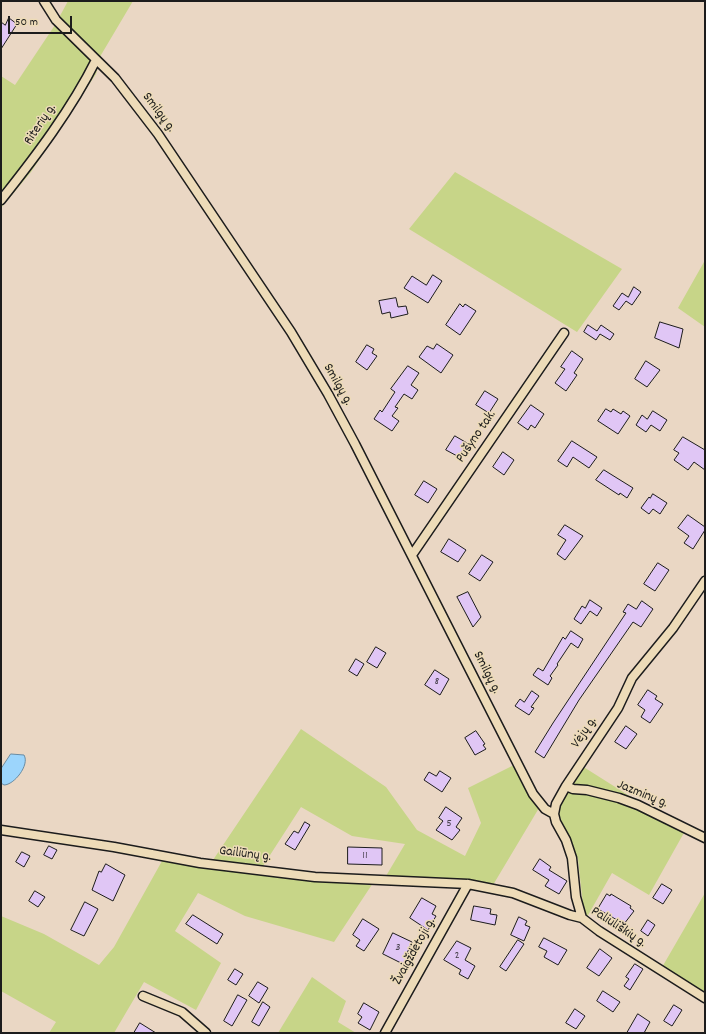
<!DOCTYPE html>
<meta charset="utf-8">
<style>
body{margin:0}
#map{position:relative;width:706px;height:1034px;overflow:hidden;background:#ead7c4;font-family:Dekko,sans-serif}
canvas{display:block}
.frame{position:absolute;inset:0;border:2px solid #1c1c1c;pointer-events:none}
.scale{position:absolute;left:8px;top:16px;width:64px;height:18px;box-sizing:border-box;border:2px solid #1c1c1c;border-top:0;padding-left:5px;font-size:12px;line-height:14px;white-space:nowrap;color:#1c1c1c;-webkit-text-stroke:3px #eddbb8;paint-order:stroke}
</style>
<div id="map">
<canvas width="706" height="1034"></canvas>
<div class="frame"></div>
<div class="scale">50 m</div>
</div>
<script>
const g = document.querySelector('canvas').getContext('2d');
g.lineJoin = 'round';
function fillPath(path, color) {
  g.fillStyle = color;
  g.fill(path, 'evenodd');
}
function stroke(path, color, width, dash) {
  g.strokeStyle = color;
  g.lineWidth = width;
  g.lineCap = dash ? 'butt' : 'round';
  g.setLineDash(dash || []);
  g.stroke(path);
}
function write(font, color, halo, rows, align = 'center') {
  g.font = font + ' Dekko,sans-serif';
  g.lineWidth = 3;
  g.setLineDash([]);
  g.textBaseline = 'middle';
  g.strokeStyle = halo;
  g.fillStyle = color;
  for (const [text, x, y, turn = 0] of rows) {
    g.save();
    g.translate(x, y);
    g.rotate((+turn || 0) * Math.PI / 180);
    g.textAlign = isNaN(turn) ? turn : align;
    if (halo) g.strokeText(text, 0, 0);
    g.fillText(text, 0, 0);
    g.restore();
  }
}
fillPath(new Path2D(`
 M68 1H133L101 55 96 74 31 172 1 208V76L15 85 55 25Z
 M455 172 622 269 577 332 409 229Z
 M704 262H705V327L678 308Z
 M301 729 386 787 417 830 465 856 481 823 468 788 514 765 539 808 493 885 386 876 405 844 352 836 301 807 263 866 213 860Z
 M582 766 685 831 649 895 612 873 587 917 584 914 578 859 558 813 561 799Z
 M162 861 324 882 373 883 334 942 245 916 198 893 175 931 221 963 196 1010 144 982 114 1033H49L56 1022 1 991V916L44 934 99 965 114 947Z
 M705 893V993L661 969Z
 M312 977 346 1001 338 1022 356 1033H278Z`), '#c7d588');
const water = new Path2D(`
 M11 754 24 755C30 765 14 785 4 785L1 783V769Z`);
fillPath(water, '#9cd5fc');
stroke(water, '#698ba2', 1);
const building = new Path2D(`
 M9 18 17 24 1 49V22L5 25Z
 M433 275 442 281 428 303 404 288 412 276 426 285Z
 M634 287 641 292 632 305 626 301 619 310 613 306 622 293 628 297Z
 M396 298 398 307 406 306 408 314 391 318 390 312 382 314 379 301Z
 M460 304 463 307 465 304 476 311 460 335 446 325Z
 M660 322 683 329 679 348 655 338Z
 M588 325 597 331 601 325 614 334 610 340 600 334 596 340 584 332Z
 M437 344 453 355 441 373 419 357 427 346 433 349Z
 M367 345 374 349 372 353 377 356 367 370 356 362Z
 M572 351 583 359 574 373 577 375 566 391 555 383 565 369 561 367Z
 M646 361 660 370 647 387 635 379Z
 M408 366 419 373 411 385 418 390 412 399 404 394 395 407 398 408 392 416 399 421 392 431 374 419 380 410 382 412 395 392 391 389Z
 M485 391 498 399 489 413 476 405Z
 M531 405 544 414 535 428 531 425 528 430 518 423Z
 M606 409 611 412 613 409 621 414 623 411 630 416 618 434 598 421Z
 M653 411 667 420 660 431 651 425 646 432 636 425 642 415 647 419Z
 M455 436 467 443 459 457 446 450Z
 M683 437 705 450V470L694 462 688 470 674 460 679 453 674 450Z
 M572 441 597 457 589 468 573 457 567 467 558 461Z
 M503 452 514 460 504 475 493 467Z
 M604 470 633 488 627 498 620 493 619 495 596 480Z
 M424 481 437 489 428 503 415 495Z
 M653 494 667 503 660 514 653 509 649 514 641 508 649 497 650 498Z
 M688 515 705 527V530L693 549 684 543 689 536 678 528Z
 M565 525 583 536 565 560 557 554 566 540 558 535Z
 M449 539 466 550 458 562 441 552Z
 M482 555 493 562 480 581 469 574Z
 M658 563 669 570 655 591 644 584Z
 M468 592 481 617 473 627 457 597Z
 M590 600 602 608 597 616 590 611 581 624 574 619 582 606 585 608Z
 M642 601 653 609 641 627 633 622 579 700 544 758 535 752 553 723 626 613 623 612 628 604 636 609Z
 M571 631 583 639 578 648 571 643 557 664 558 665 550 676 552 678 548 685 533 675 538 668 543 671 563 637 565 639Z
 M376 647 386 653 377 668 367 662Z
 M356 659 364 664 357 676 349 671Z
 M435 670 449 679 440 695 425 685Z
 M648 690 657 696 655 699 663 704 650 723 641 717 645 710 638 705Z
 M532 691 539 696 531 707 534 708 529 715 515 706 520 699 524 702Z
 M626 726 637 734 626 749 615 742Z
 M476 731 485 744 483 745 486 749 475 755 465 738Z
 M440 771 451 778 442 792 424 780 429 772 436 776Z
 M446 807 462 818 456 827 460 830 452 840 436 830 443 821 439 818Z
 M305 822 310 825 295 850 285 844 294 831 298 833Z
 M49 846 57 850 52 859 44 855Z
 M348 847 382 848V865L348 864Z
 M22 852 30 856 24 867 16 862Z
 M540 859 551 867 549 870 567 881 559 894 545 886 549 880 533 870Z
 M106 864 125 875 113 901 92 890 99 871 101 872Z
 M662 884 672 890 663 904 653 898Z
 M35 891 45 897 38 907 29 901Z
 M607 894 610 896 611 894 631 906 630 908 634 911 624 924 598 909Z
 M422 898 436 906 432 914 436 916 428 930 410 918Z
 M85 902 98 909 84 936 71 930Z
 M474 906 491 909 490 914 497 915 495 925 471 920Z
 M193 915 223 934 217 944 186 924Z
 M519 917 527 921 525 925 530 927 524 941 511 935Z
 M363 919 379 929 364 951 356 946 360 940 353 935Z
 M648 920 655 925 648 936 641 931Z
 M393 933 412 942 407 953 412 955 407 966 383 954Z
 M544 938 567 950 558 965 544 957 547 951 539 947Z
 M518 940 524 944 506 971 500 967Z
 M457 941 471 948 465 960 475 966 468 979 459 974 461 970 444 960Z
 M600 949 612 958 599 976 587 968Z
 M635 964 643 969 630 990 624 986 629 979 626 977Z
 M235 969 243 974 236 985 228 980Z
 M258 982 268 988 259 1003 249 996Z
 M603 991 620 1002 613 1012 597 1001Z
 M238 995 247 1000 232 1026 224 1021Z
 M263 1002 270 1007 259 1026 252 1022Z
 M364 1003 379 1012 370 1030 358 1023 362 1017 358 1014Z
 M674 1005 682 1010 672 1026 664 1021Z
 M575 1009 585 1016 576 1029 566 1023Z
 M638 1014 650 1022 644 1033H627Z
 M140 1023 156 1033H134Z`);
fillPath(building, '#e0c6f5');
stroke(building, '#1c1c1c', 1);
const minor = new Path2D(`
 M44 1 56 20 115 78 158 134 291 332 328 394 355 444 533 794 545 809 554 814
 M1 200C36 156 71 110 96 60
 M412 555 564 333
 M566 786 573 789 587 790 619 798 638 805 705 838
 M1 830 114 847 200 863 315 877 468 884 513 893 570 915 582 918 599 931 705 998
 M582 918 576 897 572 858 566 840 556 822 554 814 556 804 566 786 618 708 632 678 673 628 705 581
 M143 996 182 1012 206 1033
 M385 1033 468 884`);
stroke(minor, '#1c1c1c', 11);
stroke(minor, '#eddbb8', 8);
write('12px', '#4d4652', null, [
 ["8",437,682],
 ["5",449,824],
 ["11",365,856],
 ["3",398,948],
 ["2",457,956]
]);
write('14px', '#1c1c1c', '#eddbb8', [
 ["Smilgų g.",158,113,53],
 ["Riterių g.",41,125,-56],
 ["Smilgų g.",337,385,60],
 ["Pušyno tak.",477,437,-56],
 ["Smilgų g.",486,673,63],
 ["Vėjų g.",585,733,-56],
 ["Jazminų g.",642,795,22],
 ["Gailiūnų g.",245,855,7],
 ["Paliuliškių g.",618,928,33],
 ["Žvaigždėtoji g.",415,952,-61]
]);
</script>
